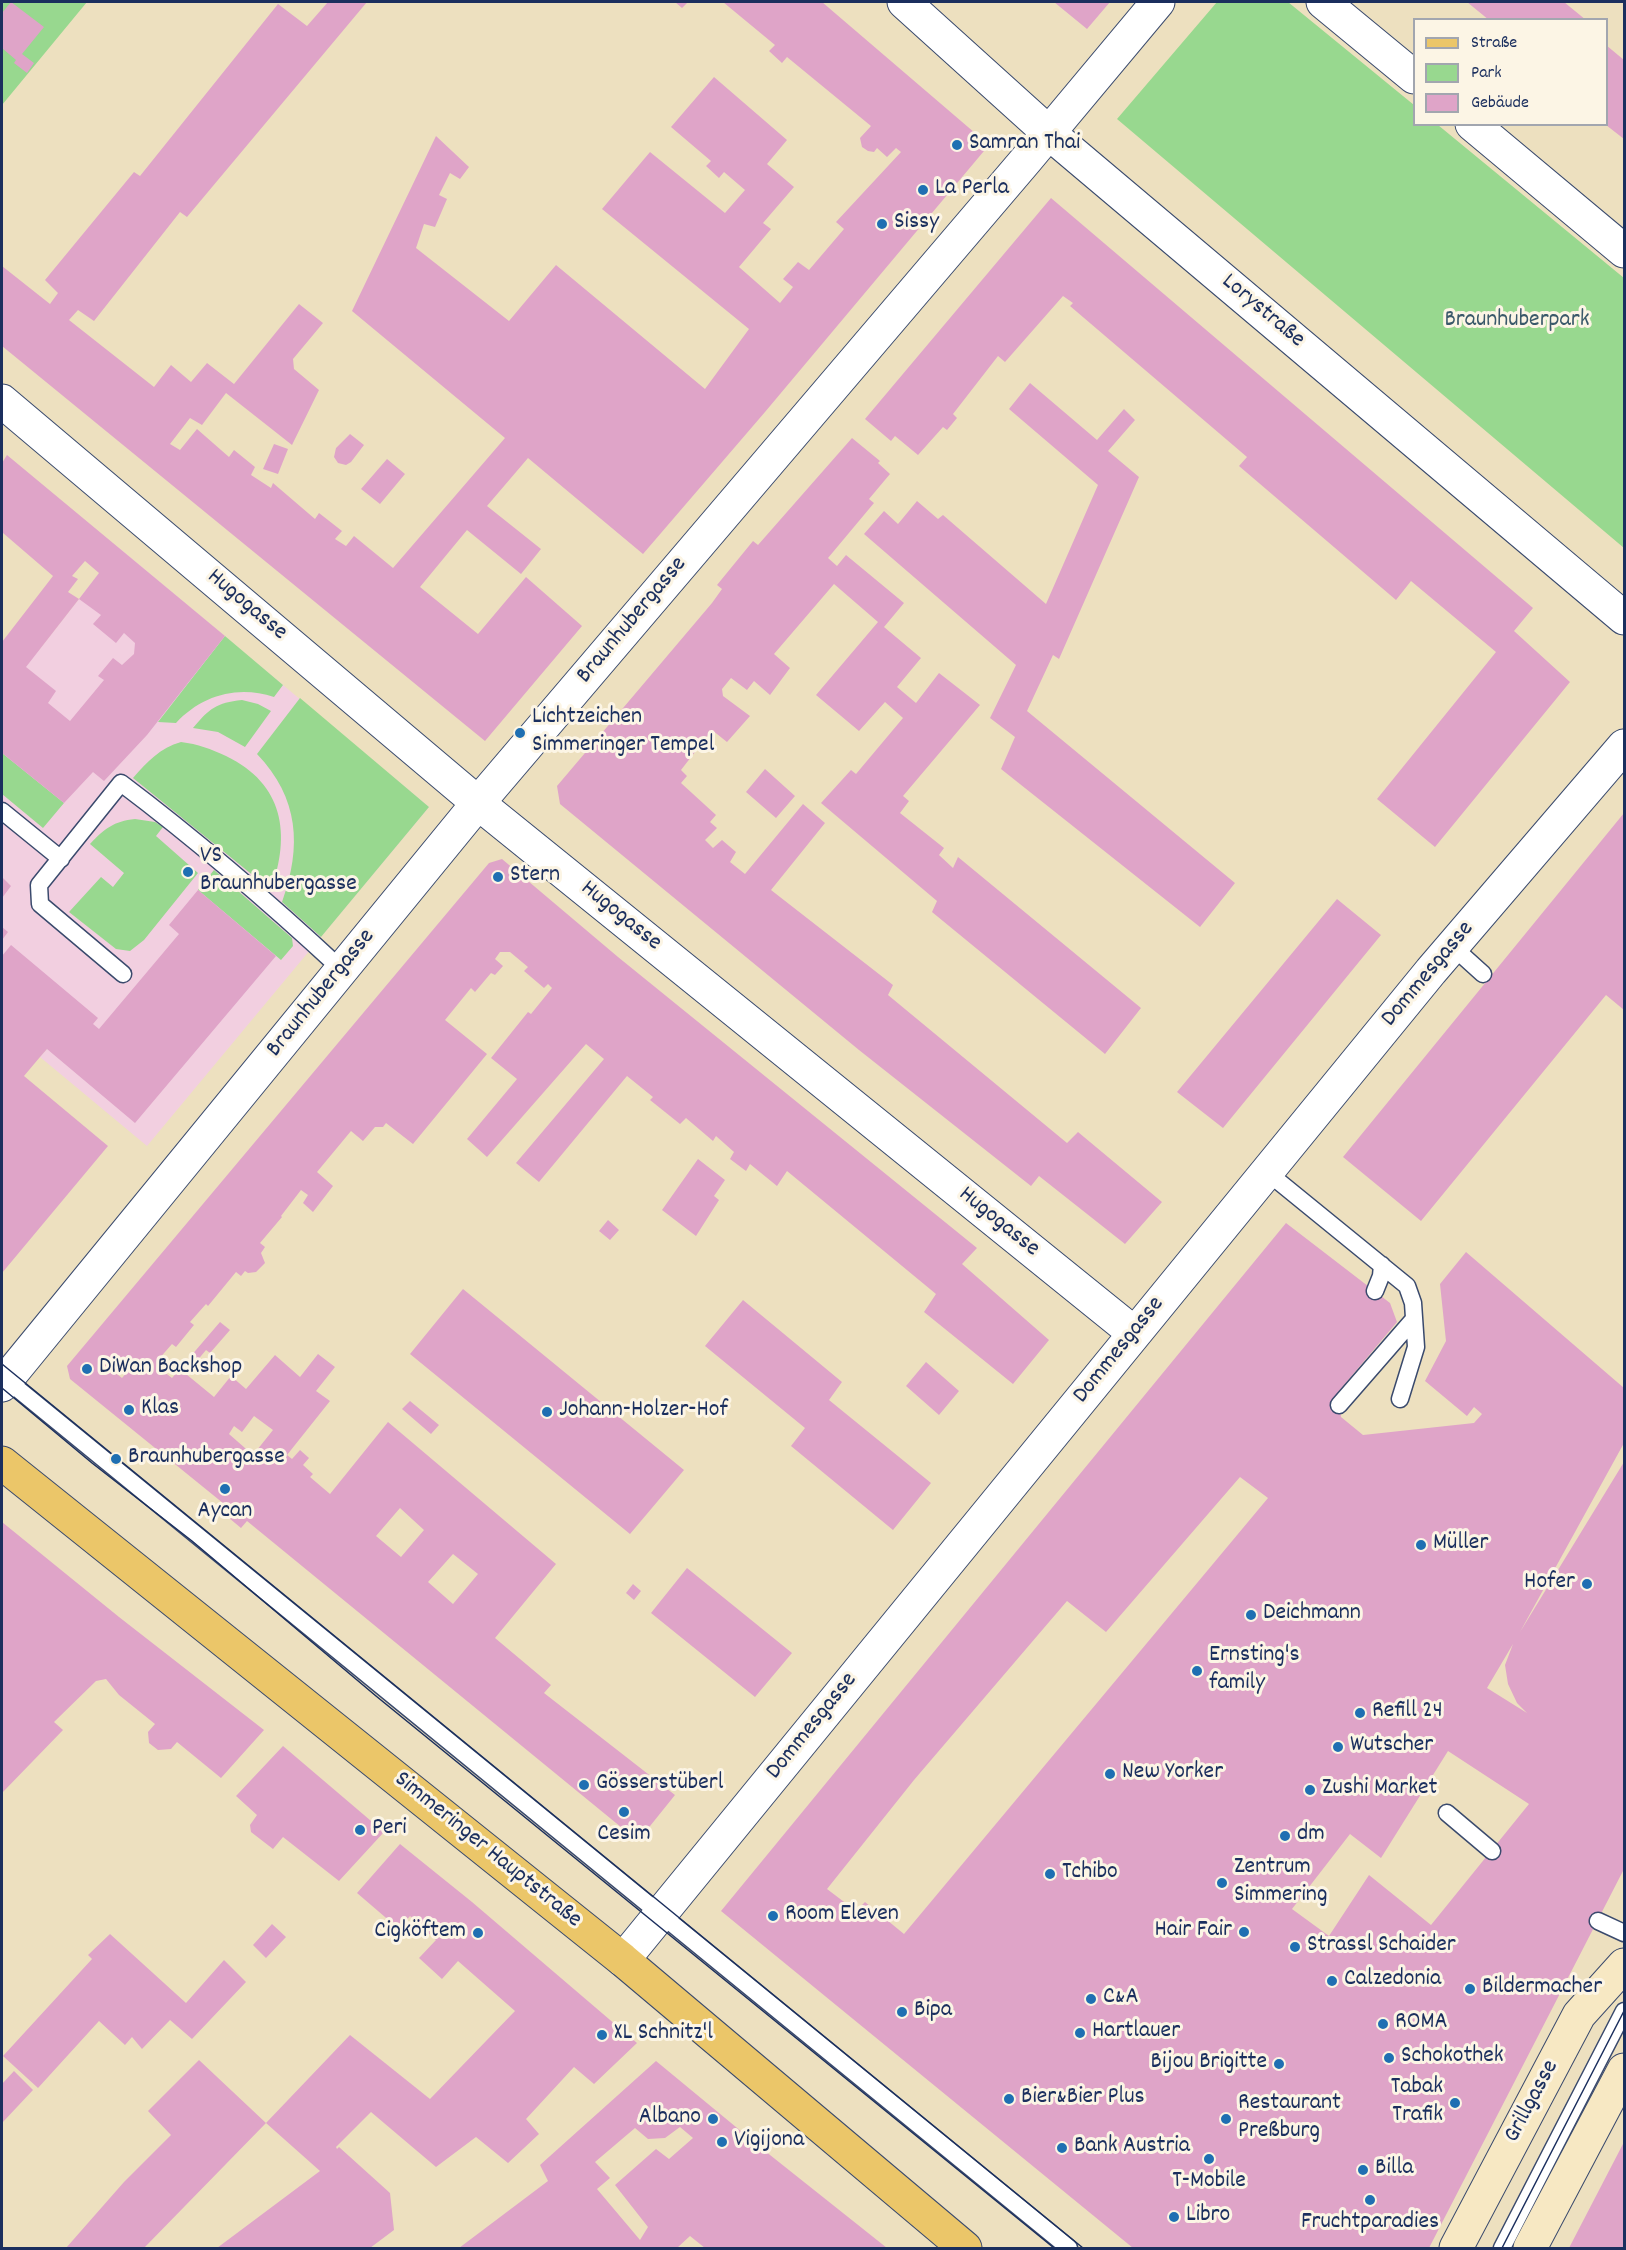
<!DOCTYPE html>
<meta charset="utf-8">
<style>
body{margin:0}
#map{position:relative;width:1626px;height:2250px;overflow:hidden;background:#ede0bf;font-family:Dekko,sans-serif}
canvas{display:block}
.frame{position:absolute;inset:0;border:3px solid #1b2f5e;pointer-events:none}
.legend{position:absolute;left:1413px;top:18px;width:195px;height:108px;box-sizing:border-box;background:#fcf5e5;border:2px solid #a2a6af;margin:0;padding:8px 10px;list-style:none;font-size:18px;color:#1b2f5e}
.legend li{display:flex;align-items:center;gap:12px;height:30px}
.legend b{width:30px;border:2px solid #a2a6af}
</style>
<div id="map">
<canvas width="1626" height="2250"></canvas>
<div class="frame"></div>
<ul class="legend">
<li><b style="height:8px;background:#ebc669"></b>Straße</li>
<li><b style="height:16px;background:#98d88f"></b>Park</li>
<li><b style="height:16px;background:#dfa4c8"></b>Gebäude</li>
</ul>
</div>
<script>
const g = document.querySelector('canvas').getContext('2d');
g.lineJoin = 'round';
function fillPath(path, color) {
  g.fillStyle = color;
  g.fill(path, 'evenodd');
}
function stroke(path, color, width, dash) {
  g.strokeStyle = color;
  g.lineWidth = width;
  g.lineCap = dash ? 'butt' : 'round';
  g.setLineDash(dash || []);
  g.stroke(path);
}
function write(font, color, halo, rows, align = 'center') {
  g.font = font + ' Dekko,sans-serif';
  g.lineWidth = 6;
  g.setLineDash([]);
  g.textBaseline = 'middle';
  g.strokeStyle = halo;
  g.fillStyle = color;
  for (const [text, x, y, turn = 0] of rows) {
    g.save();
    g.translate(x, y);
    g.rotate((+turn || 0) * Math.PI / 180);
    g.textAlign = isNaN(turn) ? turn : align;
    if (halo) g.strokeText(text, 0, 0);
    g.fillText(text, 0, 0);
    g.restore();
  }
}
fillPath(new Path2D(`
 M119 548 429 807 147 1146 40 1057 47 1049 2 1011V642L13 629 39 650Z`), '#f2cfe0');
fillPath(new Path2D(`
 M2 2H87L2 105Z
 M1217 2H1288L1414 105V124L1438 125 1624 278V548L1117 119Z
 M225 636 283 685 274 697C238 685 202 695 176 723L158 722Z
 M300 698 429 807 321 937 282 902C302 846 299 798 257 754Z
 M242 700 258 704 271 711 245 747 218 732 193 728C210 708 216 703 242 700Z
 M181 742C198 744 211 749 226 756 284 784 291 834 271 890L133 778C148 761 160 748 181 742Z
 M2 753 64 803 43 828 2 794Z
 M135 819 155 822 163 827 156 836 198 873 144 940 130 951 116 949 69 912 101 877 113 887 124 873 90 844C104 829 114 821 135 819Z
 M214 870 292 938 293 946 281 960 198 890Z`), '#98d88f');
fillPath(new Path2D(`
 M11 2 44 27 22 54 34 63 27 73 14 63 16 60 2 48V13Z
 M328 2H367L187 217 180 212 94 321 78 310 69 320 154 387 171 365 191 382 207 363 234 384 299 304 323 323 293 359 294 369 319 390 292 445 226 393 202 425 190 418 170 444 180 450 197 429 229 457 234 450 255 467 251 475 271 488 273 483 315 519 319 513 342 531 335 539 346 546 354 536 393 568 505 438 352 311 436 136 469 167 460 179 450 173 439 195 447 199 435 227 424 224 416 248 509 321 556 265 705 389 749 329 602 209 650 152 725 213 745 190 724 172 719 178 706 166 711 161 671 127 714 77 787 140 767 164 794 187 763 223 771 229 739 267 780 303 793 287 783 279 798 262 809 270 844 229 836 222 901 152 896 148 887 157 877 148 874 152 868 151 862 147 860 138 871 126 787 57 782 63 769 51 775 45 723 2H822L989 145 765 412 643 554 528 458 487 506 541 549 521 574 467 530 420 587 478 634 526 577 582 626 485 741 2 346V266L50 304 58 293 45 280 134 172 140 176 278 4 307 26Z
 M675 2H688L682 8Z
 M1054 2H1110L1087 29Z
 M1467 2H1564L1586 20H1489Z
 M1606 45 1624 60V139L1606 125Z
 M1051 198 1533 608 1514 631 1570 682 1435 847 1377 799 1496 652 1411 581 1396 600 1239 466 1247 457 1070 306 1073 303 1063 296 1005 362 998 356 953 414 957 418 947 430 943 427 918 455 895 436 891 441 865 419Z
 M1030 383 1097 440 1124 409 1135 420 1108 451 1139 477 1059 659 1053 655 1027 711 1235 883 1200 927 1001 769 1015 737 990 718 1016 665 864 534 884 511 898 524 917 501 938 519 943 515 1046 604 1098 485 1009 409Z
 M350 434 364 445 351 462 346 465 338 463 334 457 336 448Z
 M852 438 880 461 878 463 890 474 869 499 874 503 828 558 837 566 846 555 904 603 884 627 921 658 897 687 916 703 939 673 980 705 903 796 909 801 900 813 944 848 939 855 953 868 958 857 1141 1008 1105 1054 932 912 937 901 821 803 851 770 856 774 903 718 885 702 859 731 816 695 878 622 834 584 774 654 790 668 770 695 754 681 747 690 731 678 722 689 723 696 750 716 727 742 712 730 681 770 687 776 681 783 716 815 710 822 717 828 705 840 713 848 722 840 736 852 730 862 745 874 803 804 825 823 771 890 893 985 888 995 1067 1143 1078 1132 1162 1202 1125 1244 1039 1176 1031 1186 859 1050 560 804 557 786 712 603 722 589 717 585 753 541 758 545Z
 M274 444 288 449 278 474 263 469Z
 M7 455 225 636 147 735 104 781 93 772 64 803 2 753V642L53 576 3 533 2 536V463ZM85 561 99 573 79 599 101 615 93 624 116 643 124 633 135 643 134 654 122 665 113 658 98 676 104 680 70 721 48 703 56 691 26 667 79 599 68 592 78 579 72 576Z
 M387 459 405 474 380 504 361 489Z
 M765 769 795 796 776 818 746 792Z
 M1624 813V1010L1606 995 1421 1221 1343 1157Z
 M502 859 618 957 977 1248 962 1264 1049 1340 1013 1384 924 1312 936 1294 787 1171 777 1186 750 1164 746 1171 730 1159 734 1152 716 1136 713 1141 686 1118 680 1124 650 1100 653 1097 627 1076 539 1182 516 1163 604 1059 586 1044 487 1157 467 1139 517 1079 491 1058 528 1012 531 1014 552 988 548 984 544 988 524 971 528 967 510 952H500L495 959 503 966 495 975 491 973 475 992 471 988 445 1020 487 1054 413 1144 386 1123 383 1127H375L363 1141 351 1131 317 1172 333 1186 313 1212 303 1203 308 1195 301 1190 281 1216 282 1217 260 1243 265 1247 261 1253 265 1263 256 1272 248 1273 245 1271 241 1276 236 1272 208 1306 206 1304 190 1322 194 1325 176 1347 172 1344 158 1360 159 1368 172 1378 220 1322 230 1330 210 1353 206 1350 186 1374 214 1397 231 1376 246 1389 275 1355 300 1377 318 1354 335 1367 316 1391 330 1401 287 1455 292 1459 300 1450 309 1458 303 1465 313 1474 310 1477 330 1494 388 1422 556 1564 495 1638 551 1685 544 1693 675 1795 638 1841 247 1521 241 1528 229 1518 234 1512 70 1379 67 1366 489 863ZM115 1360 128 1371 122 1378 108 1367ZM254 1416 273 1430 253 1455 229 1434 234 1426 242 1432ZM400 1508 424 1530 401 1557 376 1536ZM453 1554 478 1574 453 1604 428 1582Z
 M2 877 11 886 2 898Z
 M198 890 276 956 135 1123 47 1049 40 1057 24 1076 108 1146 2 1273V956L11 945 98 1018 93 1024 99 1029 179 934 169 925Z
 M1337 899 1381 935 1223 1128 1177 1092Z
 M2 927 8 932 2 940Z
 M698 1159 725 1180 714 1196 719 1200 696 1236 662 1210Z
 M608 1220 619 1230 610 1240 599 1231Z
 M1286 1223 1390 1303 1397 1322 1338 1392 1341 1417 1363 1435 1474 1423 1482 1414 1474 1407 1467 1416 1425 1381 1446 1341 1440 1284 1466 1252 1624 1388V1443L1520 1632 1624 1462V1869L1429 2248H1133L721 1911ZM1240 1477 1268 1498 904 1934 865 1902 856 1911 827 1889 914 1780 1067 1601 1106 1632ZM1513 1644 1505 1665 1508 1684 1517 1703 1527 1713 1487 1688ZM1448 1751 1529 1804 1431 1925 1369 1875 1329 1936 1292 1909 1350 1834 1381 1858Z
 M463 1289 684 1470 630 1534 410 1354Z
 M743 1300 842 1382 829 1400 931 1483 893 1530 791 1446 805 1428 705 1346Z
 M926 1362 959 1391 939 1415 906 1386Z
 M410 1401 439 1425 431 1434 402 1409Z
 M2 1522 119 1617 264 1730 221 1778 177 1742 171 1749 158 1750 149 1743 148 1732 155 1724 119 1695 106 1679 96 1681 54 1722 63 1730 2 1793Z
 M687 1568 792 1653 755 1697 651 1613Z
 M633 1584 641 1591 634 1600 626 1593Z
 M283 1746 384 1832 339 1881 283 1837 273 1849 251 1832 250 1825 257 1815 236 1796Z
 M400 1844 472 1902 637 2043 594 2084 574 2067 526 2119 539 2134 508 2163 476 2137 436 2167 371 2112 336 2147 337 2149 339 2147 390 2193 394 2230 370 2248H217L320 2171 266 2123 350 2035 430 2099 515 2011 458 1961 442 1979 419 1958 436 1940 410 1916 399 1929 357 1893Z
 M272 1924 286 1937 266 1958 253 1945Z
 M110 1934 186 2003 224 1960 246 1982 192 2039 170 2020 142 2049 132 2037 125 2045 99 2021 38 2088 3 2056 92 1959 88 1955Z
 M199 2060 266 2123 144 2248H66L124 2182 171 2135 148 2111Z
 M656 2061 765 2151 887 2248H705L690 2236 677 2248H459L548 2181 540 2165ZM680 2127 693 2138 669 2159 656 2149 615 2185 648 2227 640 2240 597 2189 610 2178 595 2162 635 2128 648 2139 665 2138Z
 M14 2071 33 2090 2 2123V2084Z
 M1624 2142V2248H1569Z`), '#dfa4c8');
const service = new Path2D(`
 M2 811 61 859
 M1452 946 1483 974
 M123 974 40 904 39 885 121 783C198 841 271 904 342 970
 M1267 1172 1407 1286 1413 1303 1416 1347 1400 1399
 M1375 1291 1381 1276 1382 1265
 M2 1376C358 1667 713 1959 1069 2248
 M1339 1405 1413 1320
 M1447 1813 1492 1851
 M1598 1921 1624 1933
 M1502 2248 1624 2011`);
const minor = new Path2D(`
 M1323 2 1414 77
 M1472 124 1624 251
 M2 401 478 803 1134 1333
 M2 1385 478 803 1026 160 1158 2`);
const tertiary = new Path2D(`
 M904 2 1049 133 1624 618
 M623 1960 1431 971 1624 746`);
const secondary = new Path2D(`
 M1456 2248 1579 2015 1624 1965
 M1530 2248 1624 2070`);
const primary = new Path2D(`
 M2 1463 623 1960 965 2248`);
stroke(service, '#3a4a6d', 19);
stroke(minor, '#3a4a6d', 35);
stroke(tertiary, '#3a4a6d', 35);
stroke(secondary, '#3a4a6d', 35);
stroke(primary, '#3a4a6d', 35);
stroke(service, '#fff', 16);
stroke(minor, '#fff', 33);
stroke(tertiary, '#fff', 33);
stroke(secondary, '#f7e8c3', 33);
stroke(primary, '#ebc669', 33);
stroke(new Path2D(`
 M2 1364 1083 2248
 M2 1388 92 1463 192 1541 376 1696 1054 2248
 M1502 2248 1624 2011`), '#1b2f5e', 1.5);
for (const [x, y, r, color] of [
 [957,145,6,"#1f6fb2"],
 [923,190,6,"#1f6fb2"],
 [882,224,6,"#1f6fb2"],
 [520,733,6,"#1f6fb2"],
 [188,872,6,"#1f6fb2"],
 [498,877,6,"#1f6fb2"],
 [87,1369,6,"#1f6fb2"],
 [129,1410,6,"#1f6fb2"],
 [547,1412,6,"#1f6fb2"],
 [116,1459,6,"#1f6fb2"],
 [225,1489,6,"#1f6fb2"],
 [1421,1545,6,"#1f6fb2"],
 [1587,1584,6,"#1f6fb2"],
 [1251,1615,6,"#1f6fb2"],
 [1197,1671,6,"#1f6fb2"],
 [1360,1713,6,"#1f6fb2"],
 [1338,1747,6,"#1f6fb2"],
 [1110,1774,6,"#1f6fb2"],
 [584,1785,6,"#1f6fb2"],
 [1310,1790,6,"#1f6fb2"],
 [624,1812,6,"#1f6fb2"],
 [360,1830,6,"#1f6fb2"],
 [1285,1836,6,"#1f6fb2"],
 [1050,1874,6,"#1f6fb2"],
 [1222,1883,6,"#1f6fb2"],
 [773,1916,6,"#1f6fb2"],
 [1244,1932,6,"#1f6fb2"],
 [478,1933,6,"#1f6fb2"],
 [1295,1947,6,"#1f6fb2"],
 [1332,1981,6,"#1f6fb2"],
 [1470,1989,6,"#1f6fb2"],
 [1091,1999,6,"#1f6fb2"],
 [902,2012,6,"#1f6fb2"],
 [1383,2024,6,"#1f6fb2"],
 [1080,2033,6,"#1f6fb2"],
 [602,2035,6,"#1f6fb2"],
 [1389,2058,6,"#1f6fb2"],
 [1279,2064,6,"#1f6fb2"],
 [1009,2099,6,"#1f6fb2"],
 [1455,2103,6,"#1f6fb2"],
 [713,2119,6,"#1f6fb2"],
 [1226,2119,6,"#1f6fb2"],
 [722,2142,6,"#1f6fb2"],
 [1062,2148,6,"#1f6fb2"],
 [1209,2159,6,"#1f6fb2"],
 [1363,2170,6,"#1f6fb2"],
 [1370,2200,6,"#1f6fb2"],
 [1174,2217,6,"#1f6fb2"]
]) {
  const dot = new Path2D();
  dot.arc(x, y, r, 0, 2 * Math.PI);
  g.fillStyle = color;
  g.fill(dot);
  stroke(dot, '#fcf5e5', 2);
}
write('24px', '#1b2f5e', '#fcf5e5', [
 ["Samran Thai",969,145],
 ["La Perla",935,190],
 ["Sissy",894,224],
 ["Lichtzeichen",532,719],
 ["Simmeringer Tempel",532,747],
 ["VS",200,858],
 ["Braunhubergasse",200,886],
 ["Stern",510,877],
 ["DiWan Backshop",99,1369],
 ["Klas",141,1410],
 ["Johann-Holzer-Hof",559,1412],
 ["Braunhubergasse",128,1459],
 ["Aycan",225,1513,"center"],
 ["Müller",1433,1545],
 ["Hofer",1575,1584,"right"],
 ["Deichmann",1263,1615],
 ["Ernsting's",1209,1657],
 ["family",1209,1685],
 ["Refill 24",1372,1713],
 ["Wutscher",1350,1747],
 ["New Yorker",1122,1774],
 ["Gösserstüberl",596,1785],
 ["Zushi Market",1322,1790],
 ["Peri",372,1830],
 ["Cesim",624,1836,"center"],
 ["dm",1297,1836],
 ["Zentrum",1234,1869],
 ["Simmering",1234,1897],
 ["Tchibo",1062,1874],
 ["Room Eleven",785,1916],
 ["Hair Fair",1232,1932,"right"],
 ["Cigköftem",466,1933,"right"],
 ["Strassl Schaider",1307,1947],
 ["Calzedonia",1344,1981],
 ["Bildermacher",1482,1989],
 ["C&A",1103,1999],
 ["Bipa",914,2012],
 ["ROMA",1395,2024],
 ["Hartlauer",1092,2033],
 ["XL Schnitz'l",614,2035],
 ["Schokothek",1401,2058],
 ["Bijou Brigitte",1267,2064,"right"],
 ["Tabak",1443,2089,"right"],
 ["Trafik",1443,2117,"right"],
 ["Bier&Bier Plus",1021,2099],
 ["Restaurant",1238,2105],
 ["Preßburg",1238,2133],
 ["Albano",701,2119,"right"],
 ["Vigijona",734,2142],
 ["Bank Austria",1074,2148],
 ["Billa",1375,2170],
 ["T-Mobile",1209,2183,"center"],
 ["Libro",1186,2217],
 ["Fruchtparadies",1370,2224,"center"]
], 'left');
write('24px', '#1b2f5e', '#fcf5e5', [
 ["Lorystraße",1262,312,40],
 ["Hugogasse",246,606,40],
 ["Braunhubergasse",633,621,-50],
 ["Hugogasse",620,917,39],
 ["Dommesgasse",1429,975,-50],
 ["Braunhubergasse",322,994,-51],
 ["Hugogasse",998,1223,39],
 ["Dommesgasse",1120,1351,-51],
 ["Dommesgasse",813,1727,-51],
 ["Simmeringer Hauptstraße",487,1851,39],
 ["Grillgasse",1533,2102,-62]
]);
write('24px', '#3a596a', '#fcf5e5', [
 ["Braunhuberpark",1517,322]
]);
</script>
